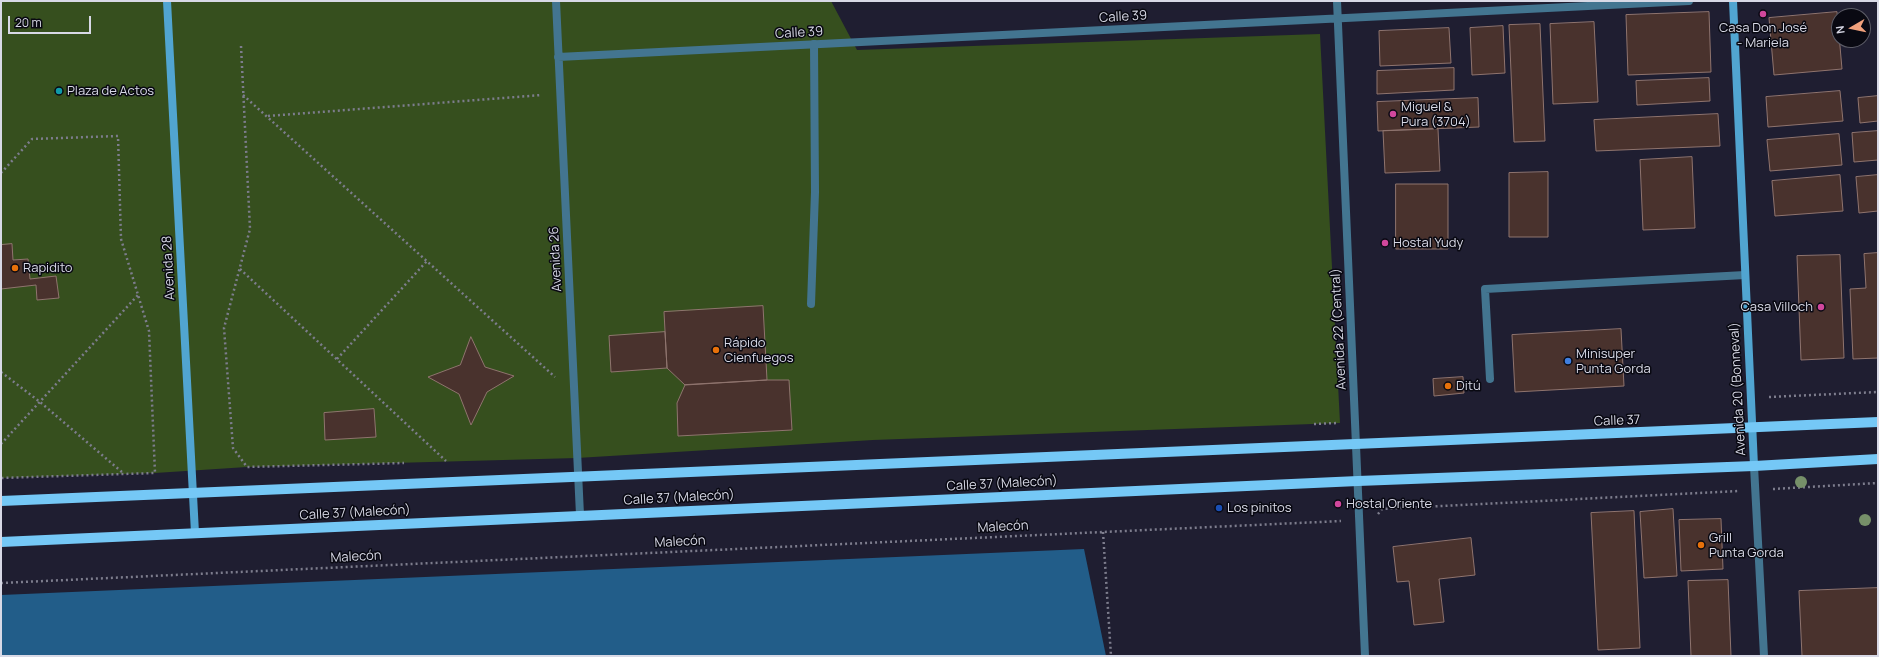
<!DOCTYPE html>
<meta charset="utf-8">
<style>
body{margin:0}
#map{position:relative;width:1879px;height:657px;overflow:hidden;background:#1f1e31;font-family:Manrope,sans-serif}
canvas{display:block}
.frame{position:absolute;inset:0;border:2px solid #d8d9e6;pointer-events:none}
.north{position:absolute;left:1831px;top:8px;width:40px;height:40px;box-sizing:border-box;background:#090912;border:1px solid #5c5c67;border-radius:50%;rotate:261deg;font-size:11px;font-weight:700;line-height:16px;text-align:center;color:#d8d9e6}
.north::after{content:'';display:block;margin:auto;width:14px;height:18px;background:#f1a17c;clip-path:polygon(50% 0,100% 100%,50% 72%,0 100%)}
.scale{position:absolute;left:8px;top:16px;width:83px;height:18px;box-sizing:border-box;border:2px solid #d8d9e6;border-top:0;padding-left:5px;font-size:12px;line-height:14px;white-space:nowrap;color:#d8d9e6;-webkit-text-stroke:3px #090912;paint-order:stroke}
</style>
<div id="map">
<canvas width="1879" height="657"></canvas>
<div class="frame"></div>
<div class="north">N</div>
<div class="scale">20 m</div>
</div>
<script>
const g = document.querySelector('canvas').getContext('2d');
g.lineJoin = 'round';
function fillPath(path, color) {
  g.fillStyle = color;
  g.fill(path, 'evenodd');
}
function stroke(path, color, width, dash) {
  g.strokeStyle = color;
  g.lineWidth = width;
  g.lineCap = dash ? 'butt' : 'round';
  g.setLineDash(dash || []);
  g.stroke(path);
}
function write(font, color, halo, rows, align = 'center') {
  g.font = font + ' Manrope,sans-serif';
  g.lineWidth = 3;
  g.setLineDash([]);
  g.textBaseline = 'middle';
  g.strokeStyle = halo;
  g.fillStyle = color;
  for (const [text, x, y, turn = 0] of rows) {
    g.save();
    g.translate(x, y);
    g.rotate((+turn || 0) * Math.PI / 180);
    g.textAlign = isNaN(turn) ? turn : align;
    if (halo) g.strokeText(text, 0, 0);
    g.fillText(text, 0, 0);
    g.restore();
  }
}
fillPath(new Path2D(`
 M1 1H831L857 50 1320 34 1340 423 873 440 577 458 247 467 155 473 1 478Z`), '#364f1e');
fillPath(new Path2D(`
 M1084 549 1106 656H1V595Z`), '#225d89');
const building = new Path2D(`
 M1709 12 1711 72 1628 75 1626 15Z
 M1837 12 1842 69 1774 75 1769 18Z
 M1594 22 1598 102 1553 104 1550 24Z
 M1540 24 1545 141 1514 142 1509 25Z
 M1503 26 1505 73 1472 75 1470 28Z
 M1449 28 1451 63 1380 66 1379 31Z
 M1454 68V90L1377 94V71Z
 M1709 78 1710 101 1637 105 1636 81Z
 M1840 91 1843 121 1768 127 1766 97Z
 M1878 96V121L1860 123 1858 98Z
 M1478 98 1479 127 1378 131 1377 102Z
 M1718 114 1720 146 1596 151 1594 120Z
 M1438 129 1440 171 1385 173 1383 131Z
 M1878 131V160L1854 162 1852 133Z
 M1839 134 1842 165 1770 171 1767 140Z
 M1692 157 1695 228 1643 230 1640 160Z
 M1548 172V237H1509V173Z
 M1840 175 1843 211 1775 216 1772 181Z
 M1878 175V211L1859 213 1856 177Z
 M1396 184H1448V249H1396Z
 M12 244 13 260 28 259 30 279 56 276 59 298 37 300 36 285 1 289V245Z
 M1878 253V358L1853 359 1850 289 1866 288 1864 254Z
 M1840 255 1844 358 1801 360 1797 256Z
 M763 306 767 380 685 385 667 368 664 312Z
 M1621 329 1624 386 1515 392 1512 335Z
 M665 332 667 368 611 372 609 336Z
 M471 337 485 367 514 376 487 392 471 425 459 394 428 377 460 365Z
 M1463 377 1464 393 1434 396 1433 379Z
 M767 380H789L792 430 678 436 677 403 685 385Z
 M374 409 376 437 325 440 324 413Z
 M1673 509 1677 576 1644 578 1640 512Z
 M1634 511 1640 648 1598 650 1591 513Z
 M1721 519 1723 569 1681 571 1679 520Z
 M1471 538 1475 575 1439 579 1444 622 1414 625 1409 581 1397 582 1393 547Z
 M1728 580 1731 656H1691L1688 581Z
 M1878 588V656H1802L1799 591Z`);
fillPath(building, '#49322d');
stroke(building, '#8f746e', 1);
stroke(new Path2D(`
 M241 46 250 229 224 328 233 448 247 467 404 463
 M243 95 555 377
 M268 116 542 95
 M1 173 32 139 118 136 121 239 149 331 155 473 1 478
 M240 269 446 461
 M337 359 427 261
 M1 372 40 402 123 473
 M1769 397 1878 392
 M1314 424 1337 423
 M1 444 138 295
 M1773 489 1878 483
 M1378 514 1382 509 1738 491
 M1103 532 1111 656
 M1 583 1341 521`), '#7d7d8d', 2.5, [2, 3]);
stroke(new Path2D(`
 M811 304 815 192 814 44
 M1490 379 1485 289 1745 275`), '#437590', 8);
stroke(new Path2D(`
 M556 1 580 515
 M1337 1 1365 656
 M558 57 1689 1
 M1754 466 1764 656`), '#437590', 8);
stroke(new Path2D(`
 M167 1 195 533
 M1733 1 1754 466`), '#51a5d1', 8);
stroke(new Path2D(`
 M1 501 1878 422
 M1 542 1358 481 1754 466 1878 459`), '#75c8f6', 10);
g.fillStyle = '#769069';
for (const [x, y] of [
 [1801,482],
 [1865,520]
]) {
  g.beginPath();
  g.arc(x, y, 6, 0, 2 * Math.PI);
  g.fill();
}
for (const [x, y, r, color] of [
 [1763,14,4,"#d1479c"],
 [59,91,4,"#0f9aa8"],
 [1393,114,4,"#d1479c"],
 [1385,243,4,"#d1479c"],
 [15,268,4,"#e8710a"],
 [1821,307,4,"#d1479c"],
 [716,350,4,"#e8710a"],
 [1568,361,4,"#3f7fe0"],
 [1448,386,4,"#e8710a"],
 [1338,504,4,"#d1479c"],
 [1219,508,4,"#1a4fb4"],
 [1701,545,4,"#e8710a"]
]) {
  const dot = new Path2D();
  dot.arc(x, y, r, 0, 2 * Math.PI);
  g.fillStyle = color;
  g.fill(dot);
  stroke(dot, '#090912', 1.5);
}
write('13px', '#d8d9e6', '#090912', [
 ["Calle 39",1123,17,-3],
 ["Calle 39",799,33,-3],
 ["Avenida 26",556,259,-93],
 ["Avenida 28",169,268,-93],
 ["Avenida 22 (Central)",1339,329,-93],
 ["Avenida 20 (Bonneval)",1738,389,-93],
 ["Calle 37",1617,421,-2],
 ["Calle 37 (Malecón)",1002,484,-3],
 ["Calle 37 (Malecón)",679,498,-3],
 ["Calle 37 (Malecón)",355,513,-3],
 ["Malecón",1003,527,-3],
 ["Malecón",680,542,-3],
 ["Malecón",356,557,-3]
]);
write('13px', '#d8d9e6', '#090912', [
 ["Casa Don José",1763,28,"center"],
 ["- Mariela",1763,43,"center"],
 ["Plaza de Actos",67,91],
 ["Miguel &",1401,107],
 ["Pura (3704)",1401,122],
 ["Hostal Yudy",1393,243],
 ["Rapidito",23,268],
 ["Casa Villoch",1813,307,"right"],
 ["Rápido",724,343],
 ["Cienfuegos",724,358],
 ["Minisuper",1576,354],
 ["Punta Gorda",1576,369],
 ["Ditú",1456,386],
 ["Hostal Oriente",1346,504],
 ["Los pinitos",1227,508],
 ["Grill",1709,538],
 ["Punta Gorda",1709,553]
], 'left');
</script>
